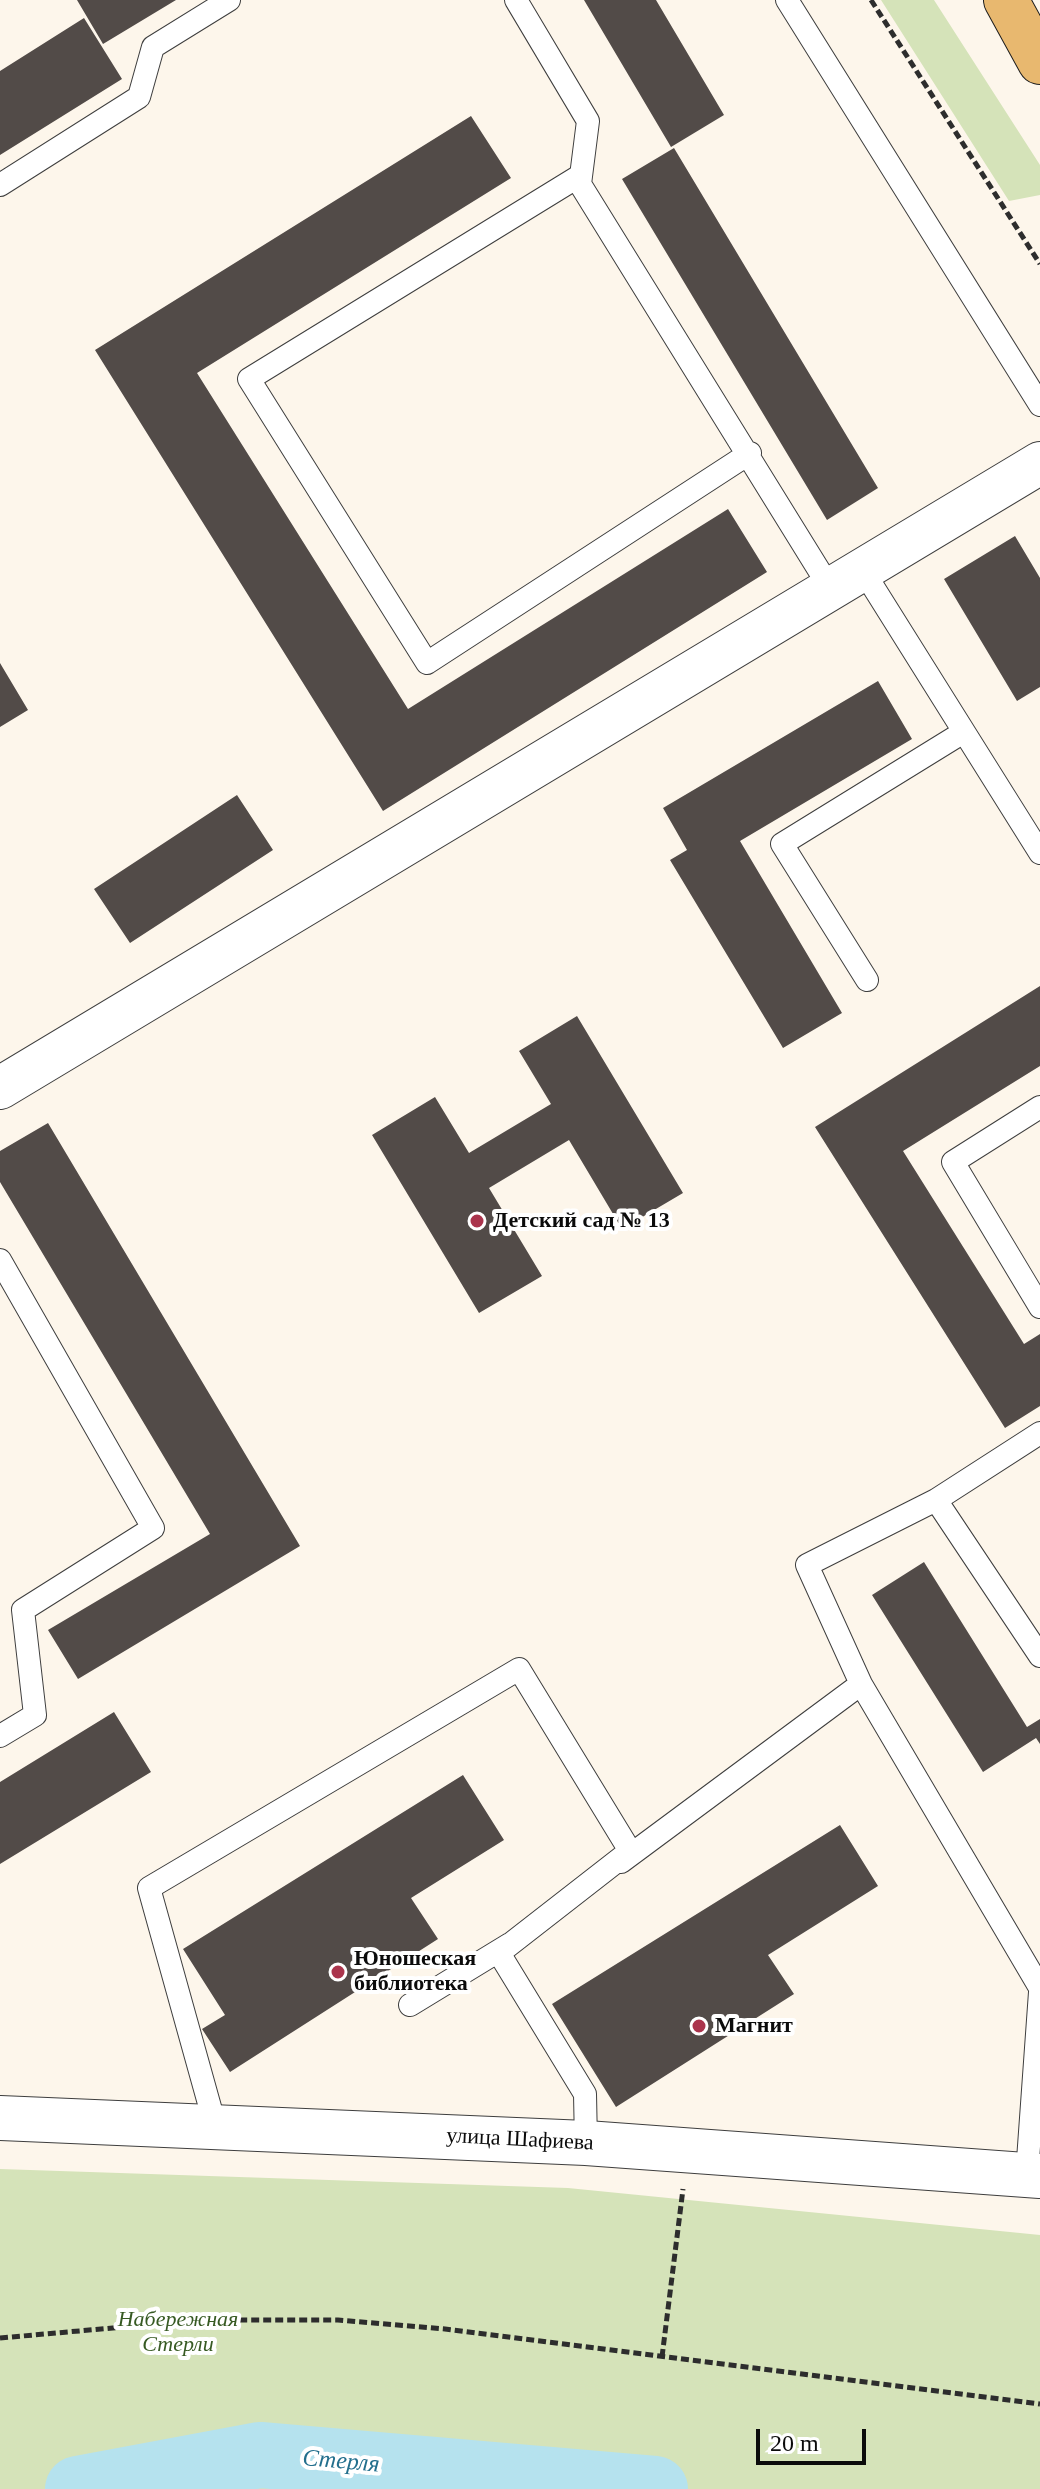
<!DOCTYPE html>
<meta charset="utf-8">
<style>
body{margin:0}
#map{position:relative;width:1040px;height:2489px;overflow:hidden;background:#fdf6eb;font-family:"Times New Roman",serif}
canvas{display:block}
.scale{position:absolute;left:756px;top:2429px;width:110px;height:36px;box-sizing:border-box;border:4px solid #0b0b0b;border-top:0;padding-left:10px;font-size:24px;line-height:28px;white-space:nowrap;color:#0b0b0b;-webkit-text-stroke:6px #fff;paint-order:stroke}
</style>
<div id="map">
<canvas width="1040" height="2489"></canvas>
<div class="scale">20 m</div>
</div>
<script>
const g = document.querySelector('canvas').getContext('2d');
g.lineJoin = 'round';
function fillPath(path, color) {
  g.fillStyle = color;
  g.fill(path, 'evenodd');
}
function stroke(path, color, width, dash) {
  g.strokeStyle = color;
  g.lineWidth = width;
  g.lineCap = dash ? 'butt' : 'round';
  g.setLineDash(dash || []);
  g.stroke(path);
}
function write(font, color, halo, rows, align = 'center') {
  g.font = font + ' "Times New Roman",serif';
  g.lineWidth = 8;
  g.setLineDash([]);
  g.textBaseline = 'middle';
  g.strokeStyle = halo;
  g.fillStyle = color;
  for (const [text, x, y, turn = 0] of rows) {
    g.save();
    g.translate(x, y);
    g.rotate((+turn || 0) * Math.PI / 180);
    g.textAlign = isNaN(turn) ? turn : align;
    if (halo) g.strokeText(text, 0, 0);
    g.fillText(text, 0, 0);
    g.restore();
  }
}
fillPath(new Path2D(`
 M881 0H934L1040 165V195L1009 201Z
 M0 2169 568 2188 1040 2235V2489H0Z`), '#d5e3b9');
stroke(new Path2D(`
 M78 2489 260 2455 655 2489`), '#b5e2ee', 66);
fillPath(new Path2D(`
 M77 0H176L103 44Z
 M584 0H656L724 115 671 147Z
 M84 18 122 79 0 155V71Z
 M471 116 511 178 197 373 408 709 728 509 767 572 383 811 95 350Z
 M674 148 878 488 827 520 622 179Z
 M1015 536 1040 578V687L1017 701 944 579Z
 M0 663 28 710 0 727Z
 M878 681 912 739 740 841 842 1013 783 1048 670 860 687 850 663 808Z
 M237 795 273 850 130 943 94 889Z
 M1040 986V1066L903 1151 1024 1344 1040 1334V1406L1005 1428 815 1127Z
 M577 1016 683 1193 622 1229 569 1140 489 1188 542 1276 479 1313 372 1135 435 1097 469 1153 551 1104 519 1051Z
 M48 1123 300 1546 78 1679 48 1630 210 1534 0 1182V1151Z
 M924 1562 1027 1727 1040 1719V1744L1036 1738 983 1772 872 1595Z
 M114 1712 151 1772 0 1864V1782Z
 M463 1775 504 1840 411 1898 438 1939 230 2072 202 2029 225 2015 183 1949Z
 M840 1825 878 1886 768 1955 794 1994 616 2107 552 2004Z`), '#524b48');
const service = new Path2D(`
 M516 0 588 121 580 184 830 588
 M787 0 1040 405
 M581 175 249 379 427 663 750 453
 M0 185 139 97 153 47 229 0
 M862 569 1040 853
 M867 980 782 844 962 733
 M1040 1107 953 1162 1040 1307
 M0 1260 153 1528 23 1610 35 1715 0 1736
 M1040 1433 936 1500 807 1565 861 1684 1040 1988
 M936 1500 1040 1656
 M621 1862 861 1684
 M410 2005 510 1944
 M215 2125 149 1888 519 1669 630 1851 499 1953 585 2094 586 2143
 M1027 2174 1040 1992`);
const minor = new Path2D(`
 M0 1088 1040 463`);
const tertiary = new Path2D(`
 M0 2118 586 2143 1040 2176`);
const primary = new Path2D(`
 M1006 0 1040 62`);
stroke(service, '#3e3e3e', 24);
stroke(minor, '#3e3e3e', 44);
stroke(tertiary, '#3e3e3e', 46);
stroke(primary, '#1c1c1c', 46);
stroke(new Path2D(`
 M871 0 1040 264
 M0 2338 202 2320H338L445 2329 1040 2404
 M662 2357 683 2189`), '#2d2d2d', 5, [8, 4]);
stroke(service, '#fff', 22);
stroke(minor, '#fff', 42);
stroke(tertiary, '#fff', 44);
stroke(primary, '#e8b86f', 44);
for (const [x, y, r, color] of [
 [477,1221,8,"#aa344c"],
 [338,1972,8,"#aa344c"],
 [699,2026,8,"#aa344c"]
]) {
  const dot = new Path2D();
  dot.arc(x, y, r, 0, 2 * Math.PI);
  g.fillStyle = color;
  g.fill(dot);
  stroke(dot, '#fff', 3);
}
write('bold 22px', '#0b0b0b', '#fff', [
 ["Детский сад № 13",493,1221],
 ["Юношеская",354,1959],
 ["библиотека",354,1984],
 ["Магнит",715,2026]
], 'left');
write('22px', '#0b0b0b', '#fff', [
 ["улица Шафиева",520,2140,3]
]);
write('italic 22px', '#375a23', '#fff', [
 ["Набережная",178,2320],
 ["Стерли",178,2345]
]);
write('italic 24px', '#236f8d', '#fff', [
 ["Стерля",341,2462,5]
]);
</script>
